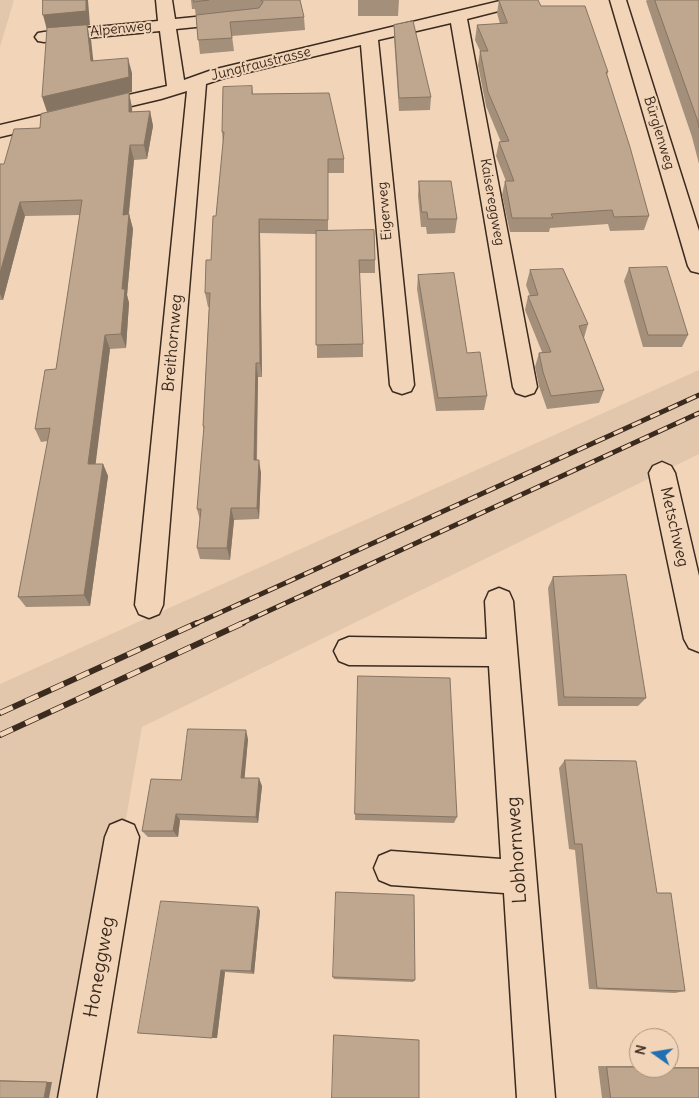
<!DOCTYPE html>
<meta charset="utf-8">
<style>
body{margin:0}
#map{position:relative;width:699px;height:1098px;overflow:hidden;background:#f2d5b9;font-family:Delius,sans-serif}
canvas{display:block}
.north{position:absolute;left:629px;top:1028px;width:50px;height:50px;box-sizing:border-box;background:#f2d5b9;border:1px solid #a9917b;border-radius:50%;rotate:283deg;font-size:14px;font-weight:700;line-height:20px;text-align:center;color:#3b2a1e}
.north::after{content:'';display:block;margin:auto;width:18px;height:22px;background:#1f6fb2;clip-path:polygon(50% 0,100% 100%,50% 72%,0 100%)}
</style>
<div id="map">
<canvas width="699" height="1098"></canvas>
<div class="north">N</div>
</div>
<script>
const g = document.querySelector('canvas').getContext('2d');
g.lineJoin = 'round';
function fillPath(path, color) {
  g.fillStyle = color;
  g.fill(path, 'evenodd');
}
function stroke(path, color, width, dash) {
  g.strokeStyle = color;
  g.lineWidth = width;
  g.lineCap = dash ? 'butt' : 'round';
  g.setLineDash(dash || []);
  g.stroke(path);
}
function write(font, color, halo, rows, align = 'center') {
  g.font = font + ' Delius,sans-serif';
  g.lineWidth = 4;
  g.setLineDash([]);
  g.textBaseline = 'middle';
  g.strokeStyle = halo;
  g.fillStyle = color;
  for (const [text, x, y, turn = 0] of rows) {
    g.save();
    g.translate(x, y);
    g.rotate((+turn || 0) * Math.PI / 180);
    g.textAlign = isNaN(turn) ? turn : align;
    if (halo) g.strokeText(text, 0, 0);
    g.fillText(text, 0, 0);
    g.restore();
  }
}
fillPath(new Path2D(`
 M0 0H14L0 47Z
 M699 370V454L142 727 77 1098H0V684Z`), '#e3c7ac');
const minor = new Path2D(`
 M156 0H172L175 19 235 13 241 14 243 18 241 22 235 23 176 29 184 80 212 70 504 0H532L530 3 467 19 537 387 534 393 525 396 516 393 513 387 451 23 378 40 414 385 411 391 402 394 393 391 390 385 361 45 224 78 206 84 163 605 159 614 149 618 139 614 135 605 187 91 161 99 0 137V125L167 86 160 31 44 42 38 41 35 37 38 33 44 32 158 21Z
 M610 0H626L699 231V273L691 271 688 266Z
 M662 462 671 466 675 473 699 576V652L689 648 684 639 649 473 653 466Z
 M499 588 509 592 513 601 555 1098H517L504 893 391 885 379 880 374 868 379 856 391 851 501 859 489 666 349 665 339 661 334 651 339 641 349 637 487 639 485 601 489 592Z
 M122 820 134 825 139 837 96 1098H58L105 837 110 825Z`);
stroke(minor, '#3b2a1e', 3);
fillPath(minor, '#f2d5b9');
const railFar1 = new Path2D(`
 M195 624 699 395
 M240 624 699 413`);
const rail = new Path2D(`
 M0 713 197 623
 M0 735 243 623`);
stroke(railFar1, '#3b2a1e', 5);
stroke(rail, '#3b2a1e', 6);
stroke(railFar1, '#f2d5b9', 3, [10]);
stroke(rail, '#f2d5b9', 4.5, [14]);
fillPath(new Path2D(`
 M191 0H300L304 17 305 30 232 36 234 51 200 54 195 9H192Z
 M358 0H399L398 16H358Z
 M499 0 541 6 608 72 607 75 649 216 644 230 610 231 608 224 550 228 549 232H510L502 195 505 181H506L496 156 499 142H501L486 106 478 65 480 51 475 40 477 25 500 24 497 13Z
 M647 0H699V164L692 137 646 1Z
 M394 25 431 97 430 110 399 111 394 38Z
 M252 86 253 94 344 159V173H328V230L375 260V273H359L363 344V357L317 358 316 234 260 233 262 377H258L257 460 261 473 259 519 234 520 230 560 200 559 197 548 200 520 197 509 204 432 203 426 209 307H208L205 293 211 260 216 216 223 144 222 132Z
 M129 93 132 108V112L150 111 153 126 147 159 134 160 129 214 133 229 127 295 129 303 126 348 110 349 95 464H103L108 476 90 606 26 607 18 597 48 441 41 442 35 429 56 369 80 215 25 216 3 300H0V164H4L40 128Z
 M419 181 457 219 455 233 427 234 426 227H421L418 196Z
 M629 268 688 335 682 347H643L624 281Z
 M530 270 588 324 584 338 604 390 599 403 547 409 539 386 535 367 539 353 542 352 525 310 528 296H530L526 285Z
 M418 275 467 353 487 396 484 410 436 411 417 289Z
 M553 577 646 698 638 706H558L548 588Z
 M358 676 457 817 454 823 355 820Z
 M248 739 244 778 262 786 258 823 180 820 178 837H148L142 831 181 780Z
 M565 760 657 893 685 991 675 993 589 989 575 850 569 849 559 768Z
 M258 907 260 911 254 974 225 972 217 1038 138 1033Z
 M333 977 415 980 413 982 334 979Z
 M598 1066H639V1068H669V1067H699V1098H602Z
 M0 1080 52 1082 0 1098Z`), '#a48f7a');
fillPath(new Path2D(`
 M86 0H88L90 25 87 26 91 39 95 76 47 30 43 15Z
 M128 58 132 73V92L47 112 42 97Z
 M129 93 132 108 133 126 129 112Z
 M150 111 153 126 147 159 144 145Z
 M130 145 134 160 127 229 123 215Z
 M20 202 25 216 3 300 0 294V273Z
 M129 214 133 229 127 295 129 303 126 348 121 334 122 289Z
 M259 219 260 233 262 377 260 363Z
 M105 335 110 349 94 477 88 464Z
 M256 363 258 377 256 473 254 460Z
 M259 460 261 473 259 519 257 508Z
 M103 464 108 476 90 606 84 595Z
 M231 508 234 520 230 560 227 548Z
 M246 730 248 739 244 785 241 778Z
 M259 778 262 786 258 823 256 817Z
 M176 814 180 820 178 837 173 831Z
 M258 907 260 911 254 974 251 971Z
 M221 970 225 972 217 1038H212Z
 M47 1082H52L49 1098H44Z`), '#867463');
const building = new Path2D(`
 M43 0H86V11L43 15Z
 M194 0H209L194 2Z
 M261 0H300L304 17 230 22 232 38 198 40 196 15 259 8 263 2Z
 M499 0H538L541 6H585L608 72H606L630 147 649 216 614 217 612 210 551 214 553 218H512L505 181H514L499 142 509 141 488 92 480 51H488L477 25 507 23Z
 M655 0H699V128L698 122Z
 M413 21 431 97 399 98 394 25Z
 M87 25 91 61 128 58 129 77 42 97 47 28Z
 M252 86V94L329 93 344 159H328V220L259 219 260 363H256L254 460H259L257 508H231L227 548H197L201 509H197L204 426H203L210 293H205L206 260H211L213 216H216L224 132H222L223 87Z
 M129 93V112L150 111 144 145H130L123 215 129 214 122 289H125L121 334 105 335 88 464H103L84 595 18 597 50 428 35 429 45 370 56 369 82 200 20 202 0 273V164H4L14 129 40 128 41 114Z
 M419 181H451L457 219H428L427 212H422Z
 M374 230 375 260H359L363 344 316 345V231Z
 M667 267 688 335H648L629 268Z
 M563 269 588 324 579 326 604 390 551 396 543 372 539 353 551 352 528 296 538 295 530 270Z
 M454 273 467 353 480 352 487 396 438 398 418 275Z
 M626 575 646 698 564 697 553 577Z
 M358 676 450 678 457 817 355 814Z
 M188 729 246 730 241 778H259L256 817 176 814 173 831H142L151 779 181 780Z
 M565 760 636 761 657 893H671L685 991 597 988 582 844H575Z
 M336 892 414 895 415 980 333 977Z
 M161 901 258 907 251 971 221 970 212 1038 138 1033Z
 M334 1035 419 1040V1098H332Z
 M607 1067H639V1068H699V1098H611Z
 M0 1081 47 1082 44 1098H0Z`);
fillPath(building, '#bfa68e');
stroke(building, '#867463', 1);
write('14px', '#3b2a1e', '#f2d5b9', [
 ["Alpenweg",121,29,-6],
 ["Jungfraustrasse",261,64,-14],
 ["Bürglenweg",659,133,73],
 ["Kaisereggweg",492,202,80],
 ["Eigerweg",385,211,-95]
]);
write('16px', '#3b2a1e', '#f2d5b9', [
 ["Breithornweg",173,343,-85],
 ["Metschweg",674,527,77]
]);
write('19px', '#3b2a1e', '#f2d5b9', [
 ["Lobhornweg",517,850,-94],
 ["Honeggweg",100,967,-80]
]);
</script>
